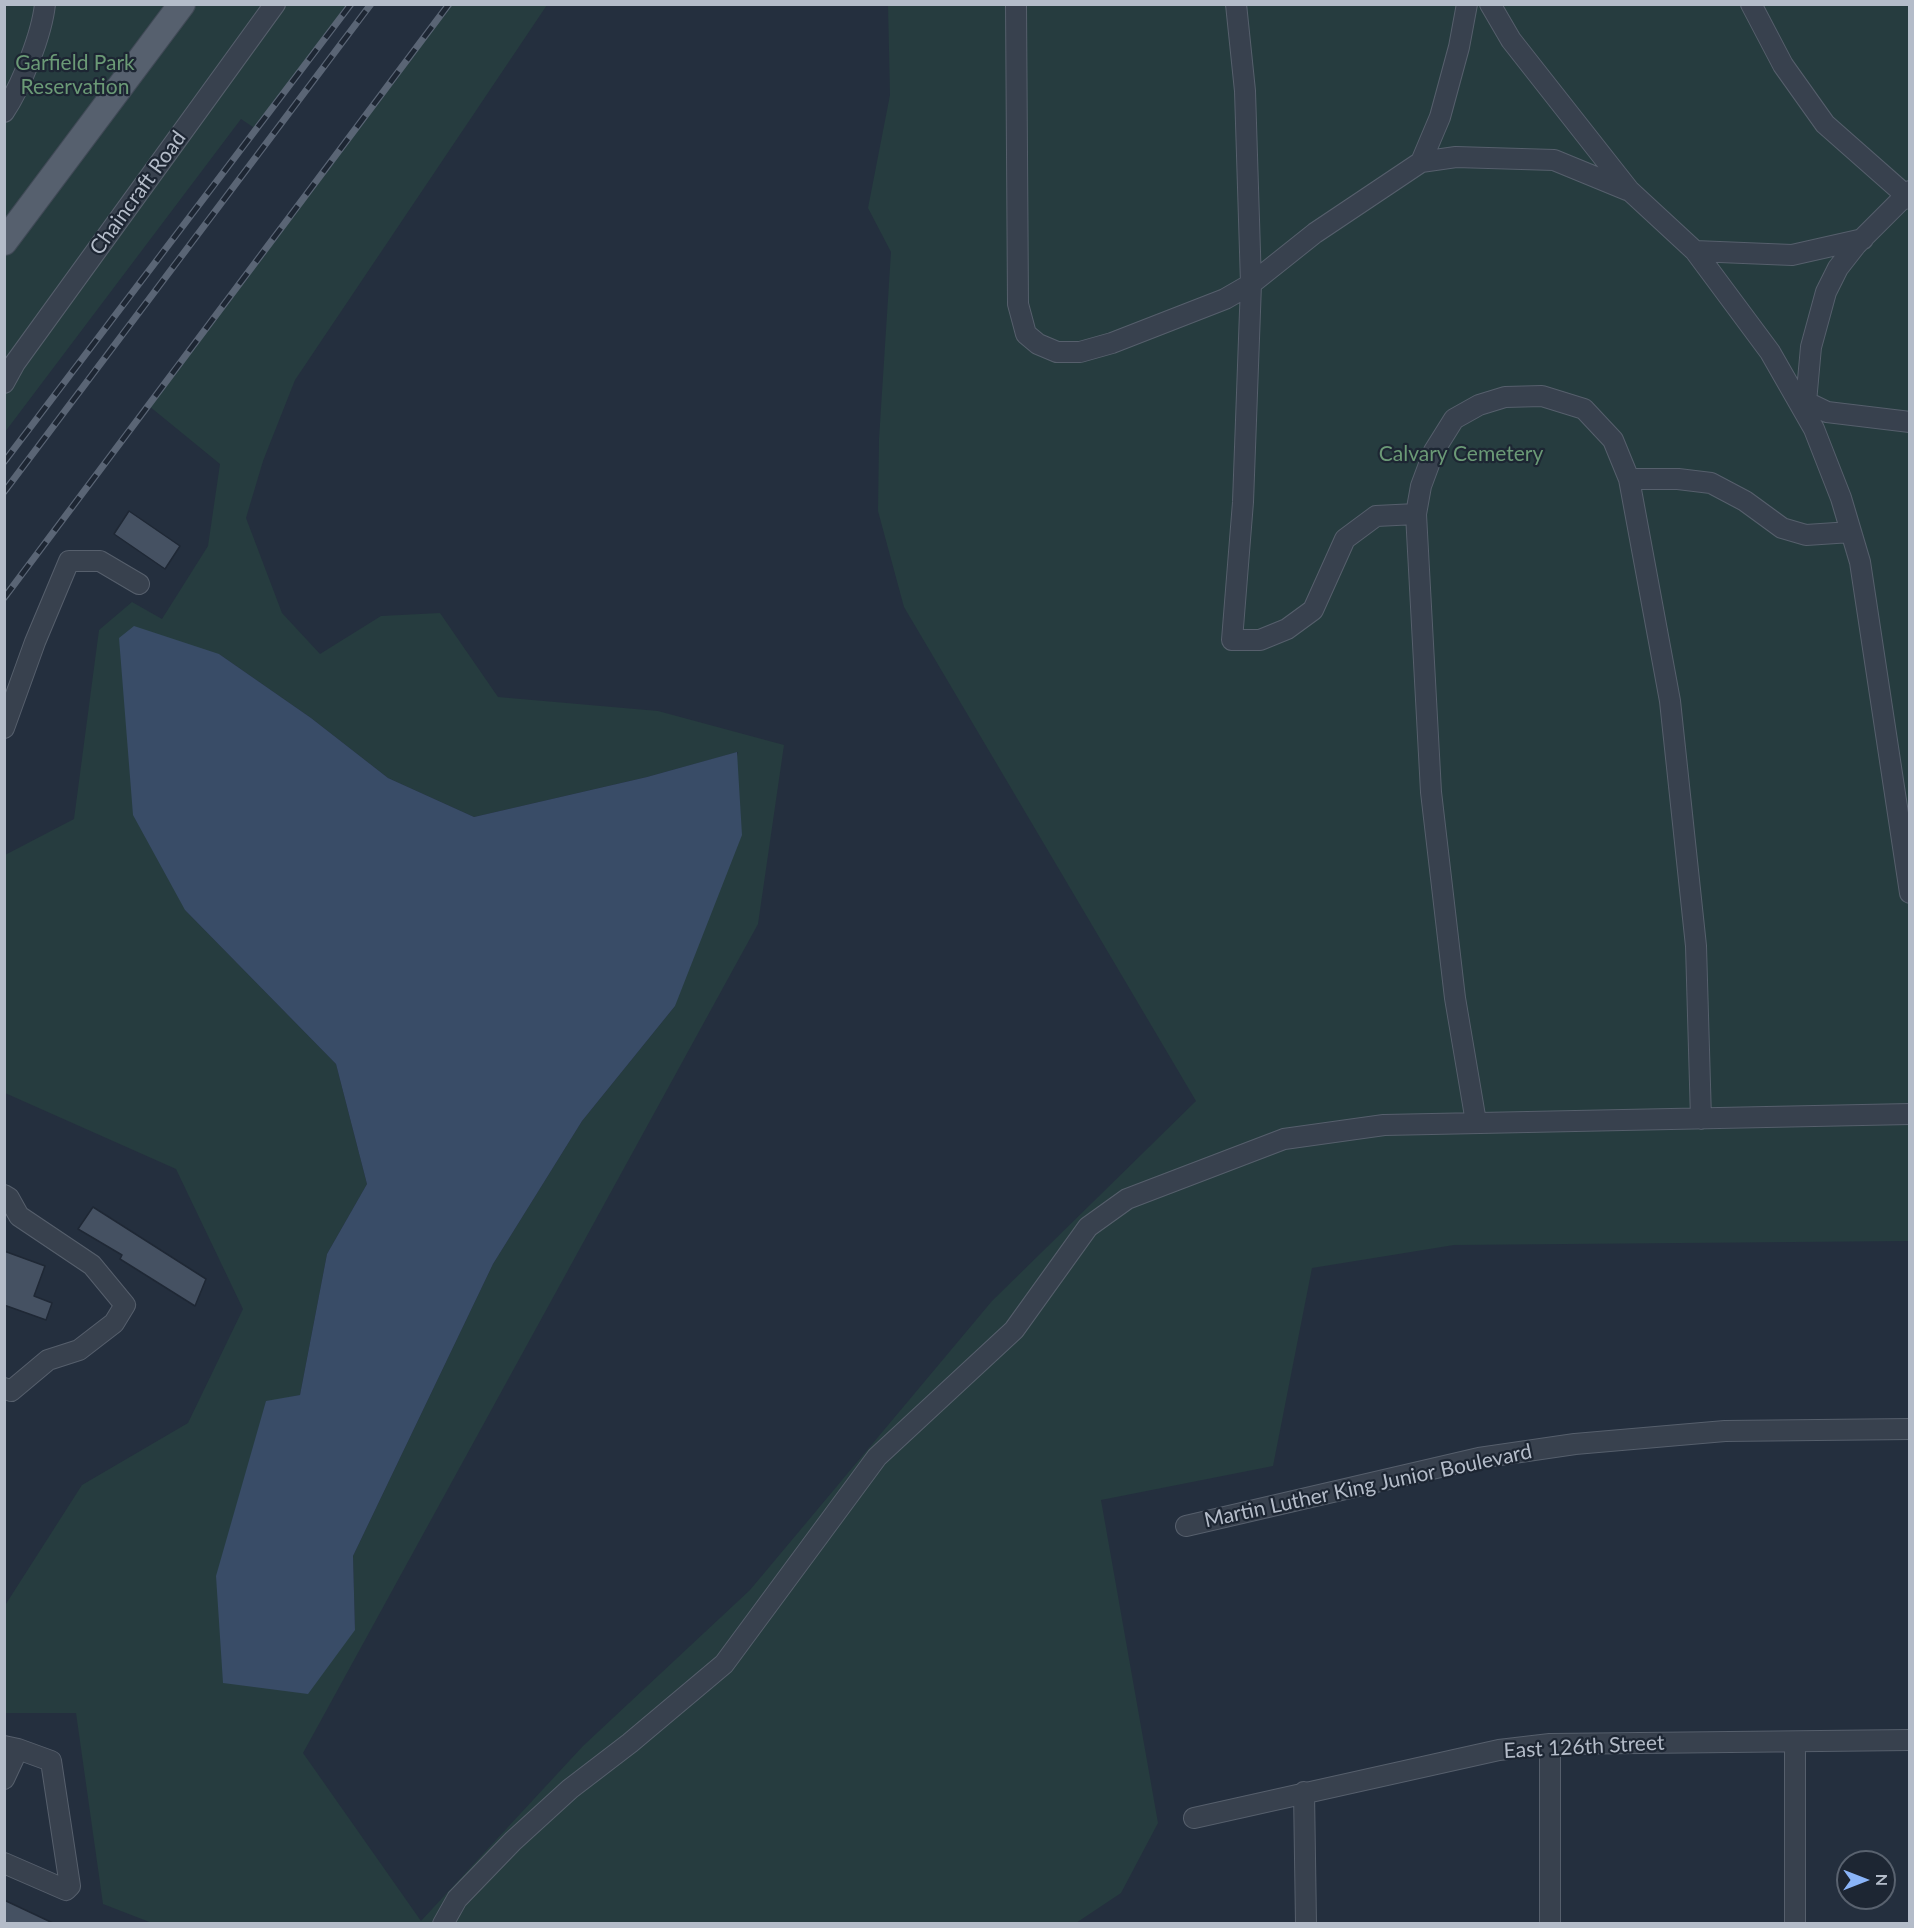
<!DOCTYPE html>
<style>
body{margin:0}
#map{position:relative;width:1914px;height:1928px;overflow:hidden;background:#242f3e;font-family:Lato,sans-serif}
canvas{display:block}
.frame{position:absolute;inset:0;border:6px solid #b4bcc9;pointer-events:none}
.north{position:absolute;left:1836px;top:1850px;width:60px;height:60px;box-sizing:border-box;background:#1d2633;border:2px solid #59626f;border-radius:50%;rotate:90deg;font-size:16px;font-weight:700;line-height:24px;text-align:center;color:#b4bcc9}
.north::after{content:'';display:block;margin:auto;width:21px;height:27px;background:#8ab4f8;clip-path:polygon(50% 0,100% 100%,50% 72%,0 100%)}
</style>
<div id="map">
<canvas width="1914" height="1928"></canvas>
<div class="frame"></div>
<div class="north">N</div>
</div>
<script>
const g = document.querySelector('canvas').getContext('2d');
g.lineJoin = 'round';
function fillPath(path, color) {
  g.fillStyle = color;
  g.fill(path, 'evenodd');
}
function stroke(path, color, width, dash) {
  g.strokeStyle = color;
  g.lineWidth = width;
  g.lineCap = dash ? 'butt' : 'round';
  g.setLineDash(dash || []);
  g.stroke(path);
}
function write(font, color, halo, rows, align = 'center') {
  g.font = font + ' Lato,sans-serif';
  g.lineWidth = 4.5;
  g.setLineDash([]);
  g.textBaseline = 'middle';
  g.strokeStyle = halo;
  g.fillStyle = color;
  for (const [text, x, y, turn = 0] of rows) {
    g.save();
    g.translate(x, y);
    g.rotate((+turn || 0) * Math.PI / 180);
    g.textAlign = isNaN(turn) ? turn : align;
    if (halo) g.strokeText(text, 0, 0);
    g.fillText(text, 0, 0);
    g.restore();
  }
}
fillPath(new Path2D(`
 M4 5H351L256 129 241 119 5 432Z
 M449 5H547L295 380 263 461 246 518 282 613 320 654 381 616 440 613 498 697 658 711 784 745 758 924 303 1753 421 1921 583 1746 750 1590 992 1301 1196 1101 904 607 878 511 879 439 891 252 868 208 890 95 888 5H1909V1241L1454 1245 1312 1268 1273 1466 1101 1500 1158 1823 1121 1893 1076 1923H152L103 1904 76 1713H5L4 1607 82 1485 188 1423 243 1309 176 1169 5 1093V855L74 819 99 630 132 602 162 619 208 546 220 464 149 406ZM219 654 311 718 388 778 474 817 647 777 738 752 675 1006 582 1121 493 1264 353 1556 355 1630 266 1402 300 1395 327 1254 367 1184 336 1064 185 910Z`), '#263c3f');
fillPath(new Path2D(`
 M134 626 219 654 311 718 388 778 474 817 647 777 737 752 742 835 675 1006 582 1121 493 1264 353 1556 355 1630 308 1694 223 1683 216 1576 266 1401 300 1395 327 1254 367 1184 336 1064 185 910 133 815 119 638Z`), '#394c67');
const building = new Path2D(`
 M129 511 180 546 165 569 114 534Z
 M93 1207 206 1279 195 1306 120 1259 122 1255 78 1229Z
 M4 1251 45 1266 34 1296 52 1303 46 1320 4 1305Z
 M4 1900 55 1924H4Z`);
fillPath(building, '#455162');
stroke(building, '#1f2835', 1.5);
const minor = new Path2D(`
 M1016 4 1018 304 1026 334 1038 344 1057 352H1080L1112 343 1225 299 1251 284 1315 233 1421 162 1456 157 1554 160 1627 190
 M1236 4 1245 91 1251 284 1243 502 1232 640H1260L1287 629 1313 610 1345 539 1376 516 1416 514
 M1490 4 1511 40 1629 190 1695 251 1770 352 1814 429 1841 498 1860 562 1910 893
 M1751 4 1783 65 1825 124 1910 199
 M4 112C21 87 42 34 45 4
 M1421 162 1440 117 1459 47 1467 4
 M1695 251 1792 255 1863 239
 M4 383 15 363 275 4
 M1796 397 1827 412 1910 422
 M1806 402 1811 347 1826 292 1838 268 1856 245 1910 191
 M1629 479H1678L1711 483 1745 501 1782 528 1806 535 1851 532
 M4 728 35 642 69 561H100L139 584
 M1476 1122 1455 998 1431 792 1416 514 1421 486 1434 451 1454 419 1479 405 1505 397 1542 396 1584 409 1613 440 1629 479 1670 701 1696 946 1701 1119
 M4 1195 9 1198 19 1216 92 1265 125 1305 114 1323 79 1350 48 1360 11 1391 4 1388
 M1186 1526 1479 1458 1575 1444 1725 1431 1910 1429
 M1795 1742V1924
 M1550 1744V1924
 M4 1746 18 1749 51 1761 70 1886 66 1890 4 1863
 M4 1779 18 1749
 M1304 1792 1306 1924
 M1194 1818 1499 1750 1550 1744 1910 1740
 M443 1924 457 1899 513 1841 570 1789 630 1743 724 1664 877 1457 1014 1330 1088 1227 1127 1199 1284 1139 1384 1125 1910 1114`);
const major = new Path2D(`
 M4 242 182 4`);
stroke(minor, '#565f6c', 22);
stroke(major, '#414a57', 28);
stroke(minor, '#38414e', 20);
stroke(major, '#56606e', 26);
const rail = new Path2D(`
 M4 462 351 4
 M4 492 371 4
 M4 598 449 4`);
stroke(rail, '#5a6575', 7);
stroke(rail, '#1d2633', 4.5, [14]);
write('21px', '#6b9a76', '#1d2633', [
 ["Garfield Park",75,63],
 ["Reservation",75,87],
 ["Calvary Cemetery",1461,454]
]);
write('21px', '#b4bcc9', '#1d2633', [
 ["Chaincraft Road",138,193,-54],
 ["Martin Luther King Junior Boulevard",1368,1486,-12],
 ["East 126th Street",1584,1747,-3]
]);
</script>
